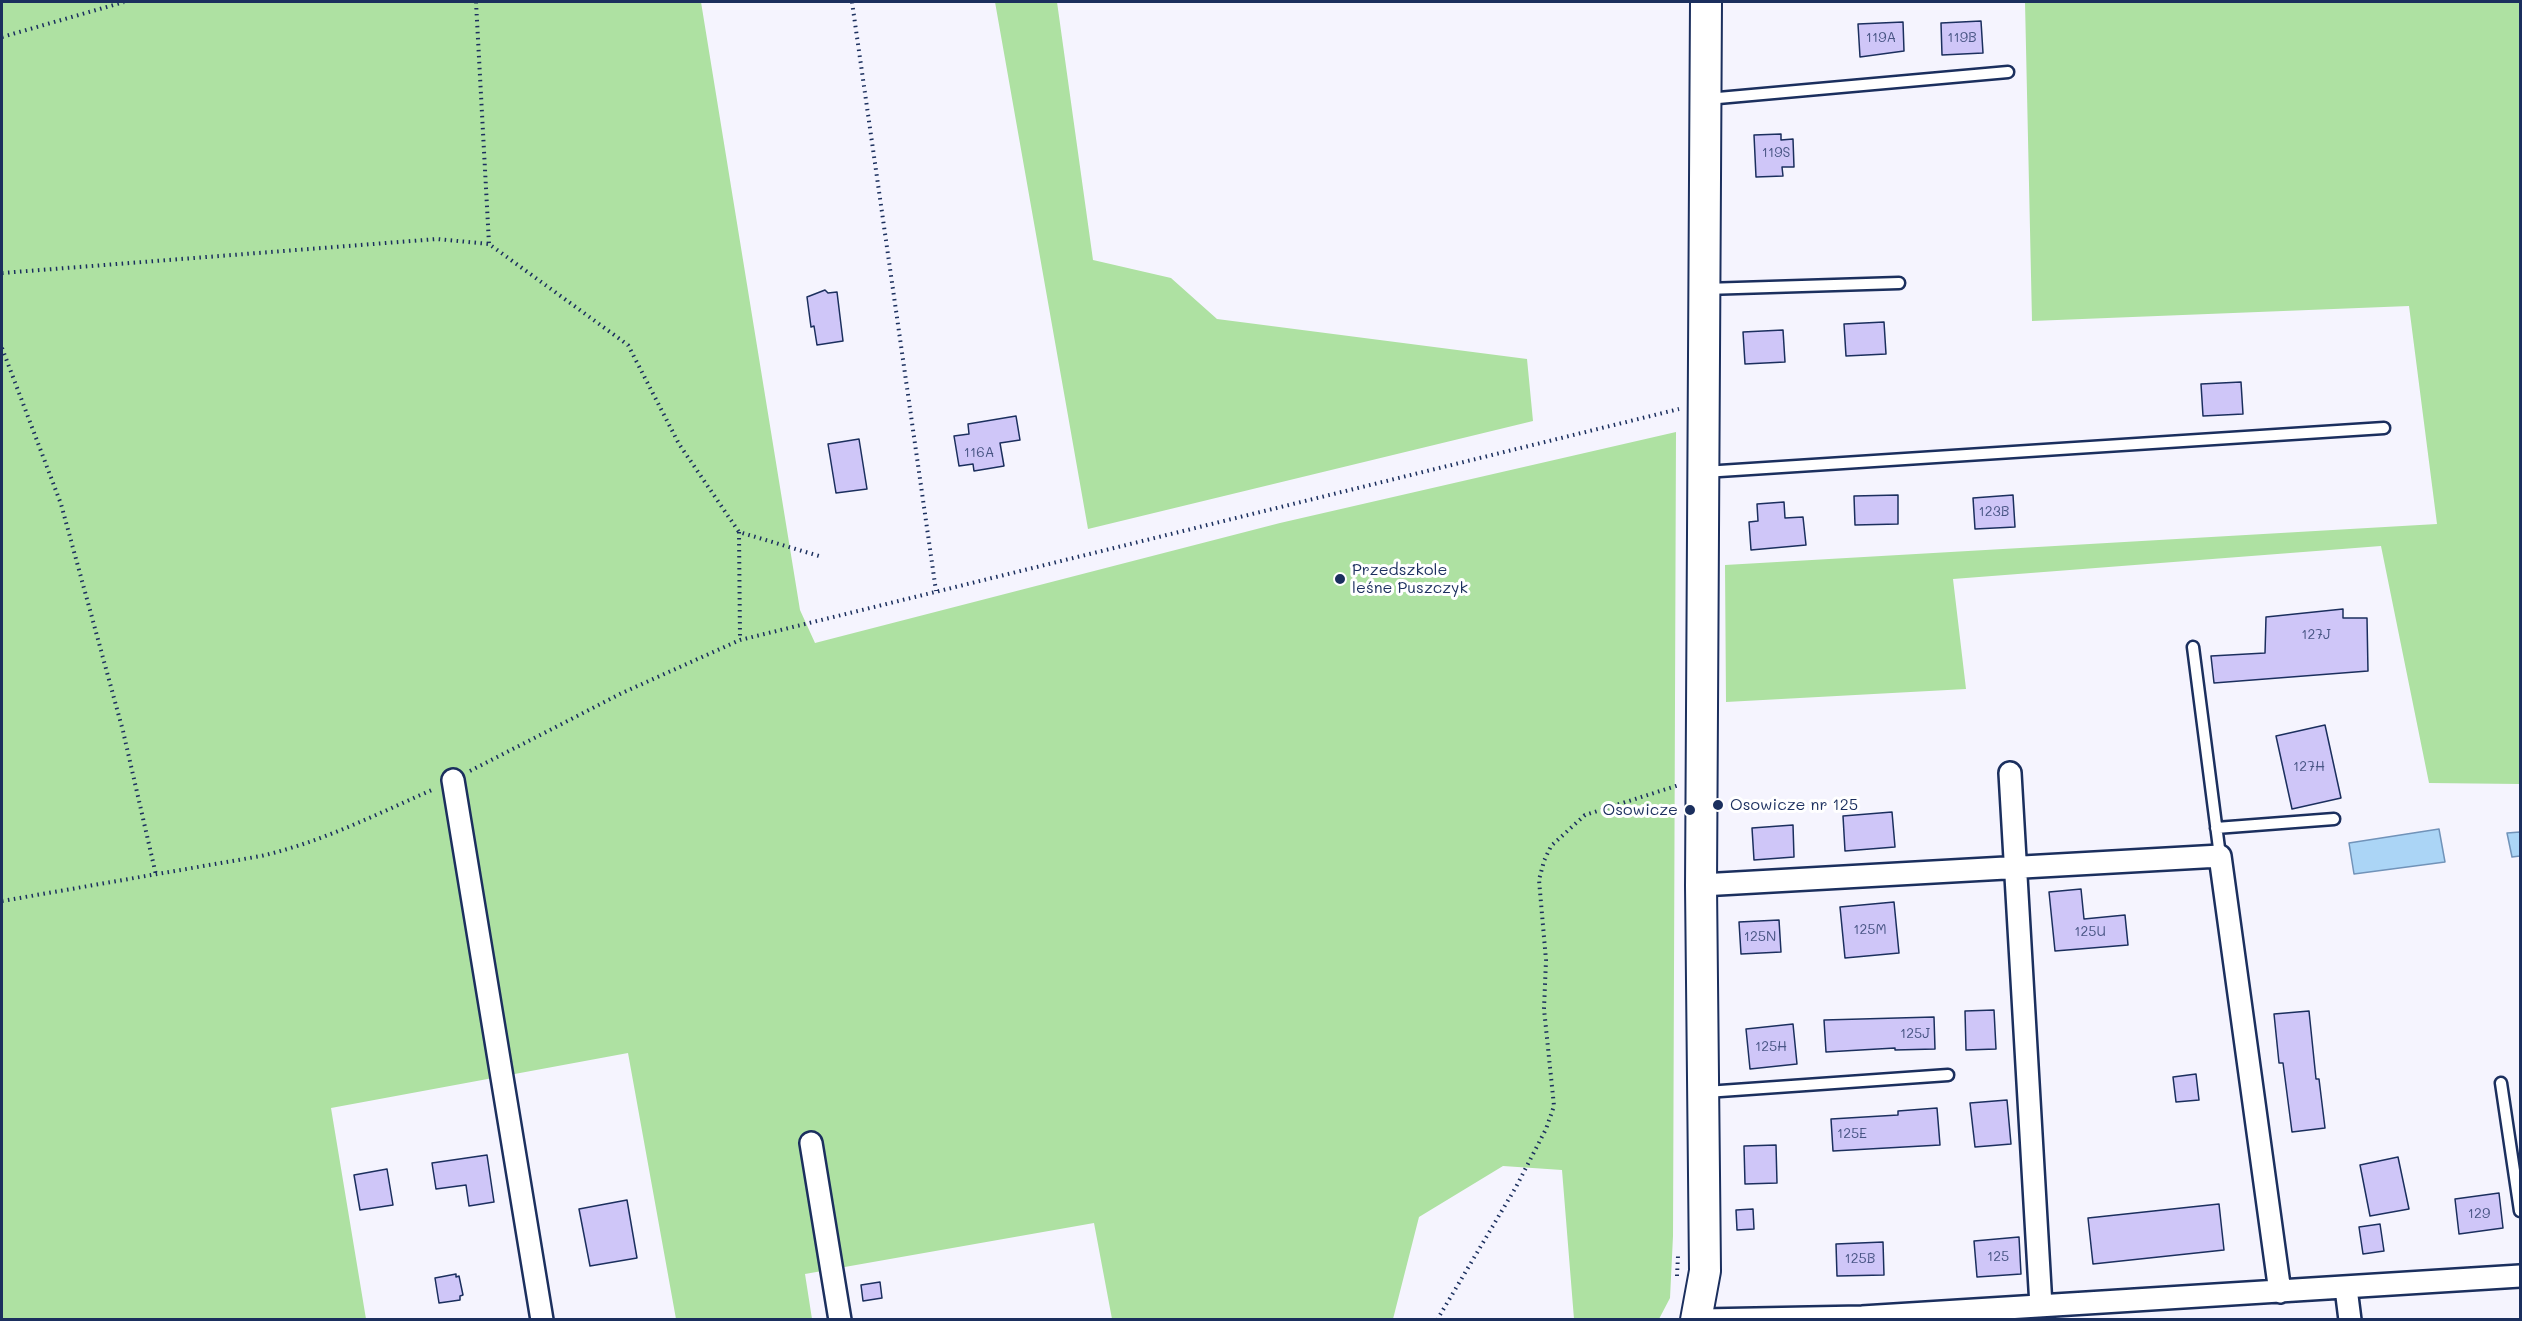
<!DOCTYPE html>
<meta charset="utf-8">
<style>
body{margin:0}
#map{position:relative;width:2522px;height:1321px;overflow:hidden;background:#f5f4fe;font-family:Mali,sans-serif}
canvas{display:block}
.frame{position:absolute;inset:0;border:3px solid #1b2f5e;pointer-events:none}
</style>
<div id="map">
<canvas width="2522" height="1321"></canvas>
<div class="frame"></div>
</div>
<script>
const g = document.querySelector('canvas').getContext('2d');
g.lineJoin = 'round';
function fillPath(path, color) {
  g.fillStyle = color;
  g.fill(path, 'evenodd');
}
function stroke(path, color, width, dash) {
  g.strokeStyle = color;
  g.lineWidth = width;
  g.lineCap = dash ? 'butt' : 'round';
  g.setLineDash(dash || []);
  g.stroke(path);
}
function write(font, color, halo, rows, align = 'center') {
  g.font = font + ' Mali,sans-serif';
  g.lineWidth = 6;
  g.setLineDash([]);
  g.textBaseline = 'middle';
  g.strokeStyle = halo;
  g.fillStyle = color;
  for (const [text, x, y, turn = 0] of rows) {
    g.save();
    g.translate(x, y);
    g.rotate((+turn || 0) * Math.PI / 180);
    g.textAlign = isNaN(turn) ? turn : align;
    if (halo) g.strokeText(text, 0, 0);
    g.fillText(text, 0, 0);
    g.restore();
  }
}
fillPath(new Path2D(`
 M2 2H701L800 610 815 643 1280 523 1676 432 1673 1236 1670 1298 1659 1319H1574L1562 1170 1503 1166 1419 1217 1393 1319H1112L1094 1223 805 1274 812 1319H676L628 1053 331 1108 366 1319 2 1320Z
 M995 2H1057L1093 260 1171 278 1217 319 1527 359 1533 421 1088 529Z
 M2025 2H2520V784L2429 783 2381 546 1953 579 1966 689 1726 702 1725 565 2437 524 2409 306 2032 321Z`), '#aee1a2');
const water = new Path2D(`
 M2439 829 2445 862 2354 874 2349 843Z
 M2520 832V856L2512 857 2507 833Z`);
fillPath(water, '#abd5f6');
stroke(water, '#7193b9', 1.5);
const building = new Path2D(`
 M1981 21 1983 53 1942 55 1941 23Z
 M1903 22 1904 51 1860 57 1858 24Z
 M1781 134V140L1793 139 1794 167H1782L1783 176 1756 177 1754 135Z
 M825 290 828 293 837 292 843 341 817 345 814 326 811 327 807 297Z
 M1884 322 1886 354 1846 356 1844 324Z
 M1783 330 1785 362 1745 364 1743 332Z
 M2241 382 2243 414 2203 416 2201 384Z
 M1016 416 1020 440 1000 443 1004 466 974 471 973 464 959 466 954 436 969 434 968 424Z
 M859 439 867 489 836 493 828 444Z
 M1898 495V524L1855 525 1854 496Z
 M2013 495 2015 527 1975 529 1973 498Z
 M1784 502 1785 518 1803 517 1806 545 1751 550 1749 522 1758 521 1757 504Z
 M2343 609V618H2367L2368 671 2214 683 2211 656 2265 653 2266 617Z
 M2325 725 2341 798 2292 809 2276 736Z
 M1892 812 1895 847 1845 851 1843 816Z
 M1793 825 1794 857 1754 860 1752 828Z
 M2081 889 2084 919 2125 915 2128 945 2055 951 2049 892Z
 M1894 902 1899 953 1845 958 1840 907Z
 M1779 920 1781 952 1741 954 1739 922Z
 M1994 1010 1996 1049 1966 1050 1965 1011Z
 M2309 1011 2316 1079H2319L2325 1128 2292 1132 2283 1063H2279L2274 1014Z
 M1934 1017 1935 1049 1895 1050V1048L1826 1052 1824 1020Z
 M1793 1024 1797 1064 1750 1069 1746 1029Z
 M2196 1074 2199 1100 2176 1102 2173 1077Z
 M2007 1100 2011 1144 1975 1147 1970 1103Z
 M1937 1108 1940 1145 1833 1151 1831 1119 1898 1115V1111Z
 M1776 1145 1777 1183 1745 1184 1744 1146Z
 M487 1155 494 1202 469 1206 466 1185 436 1189 432 1163Z
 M2398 1157 2409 1209 2370 1216 2360 1165Z
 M387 1169 393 1205 360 1210 354 1175Z
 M2499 1193 2503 1228 2459 1234 2455 1199Z
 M627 1200 637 1258 590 1266 579 1209Z
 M2219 1204 2224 1250 2093 1264 2088 1218Z
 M1753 1209 1754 1229 1737 1230 1736 1210Z
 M2380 1224 2384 1251 2363 1254 2359 1227Z
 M2019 1237 2021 1274 1977 1277 1974 1241Z
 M1883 1242 1884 1275 1837 1276 1836 1244Z
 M456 1274V1277L459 1276 463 1295 460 1296V1300L439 1303 435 1278Z
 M880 1282 882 1298 863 1301 861 1285Z`);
fillPath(building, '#cfc6f8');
stroke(building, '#1b2f5e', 1.5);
const lane = new Path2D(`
 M1707 99 2008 72
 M1705 289 1899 283
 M1704 472 2384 428
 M2193 647 2220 856
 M2216 828 2334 819
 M2501 1083 2520 1211
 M1706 1092 1948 1075`);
const street = new Path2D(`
 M2010 773 2041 1306
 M453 780 542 1320
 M1701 885 2220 856 2280 1292
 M811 1143 840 1320
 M2346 1288 2350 1320
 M1702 1320 1862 1317 2520 1276`);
const secondary = new Path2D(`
 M1696 1320 1705 1271 1701 885 1706 2`);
stroke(lane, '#1b2f5e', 15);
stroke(street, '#1b2f5e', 26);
stroke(secondary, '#1b2f5e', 34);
stroke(new Path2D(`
 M476 2 489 244
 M852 2 936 591
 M2 37 124 2
 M2 273 437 239 489 244 628 345 679 444 739 532 819 556
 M2 348 61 504 123 731 156 875
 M739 532 740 640
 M470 771 622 693 740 640 1679 409
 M2 901 261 856C322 842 377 814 434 789
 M1677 1276 1678 1256
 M1437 1320 1516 1187 1546 1129 1554 1106 1544 1009 1546 960 1539 880 1544 861 1551 846 1585 815 1679 785`), '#1b2f5e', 4, [1.5, 4.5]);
stroke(lane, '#fff', 10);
stroke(street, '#fff', 21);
stroke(secondary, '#fff', 30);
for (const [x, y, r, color] of [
 [1340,579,6,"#1b2f5e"],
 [1718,805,6,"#1b2f5e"],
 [1690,810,6,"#1b2f5e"]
]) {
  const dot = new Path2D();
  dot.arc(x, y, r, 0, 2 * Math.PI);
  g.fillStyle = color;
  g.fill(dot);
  stroke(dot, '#fff', 2);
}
write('14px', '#485584', null, [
 ["119A",1881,38],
 ["119B",1962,38],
 ["119S",1776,153],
 ["116A",979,453],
 ["123B",1994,512],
 ["127J",2316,635],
 ["127H",2309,767],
 ["125M",1870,930],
 ["125U",2090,932],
 ["125N",1760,937],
 ["125J",1915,1034],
 ["125H",1771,1047],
 ["125E",1852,1134],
 ["129",2479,1214],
 ["125",1998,1257],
 ["125B",1860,1259]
]);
write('16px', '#1b2f5e', '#fff', [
 ["Przedszkole",1352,570],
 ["leśne Puszczyk",1352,588],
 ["Osowicze nr 125",1730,805],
 ["Osowicze",1678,810,"right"]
], 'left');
</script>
